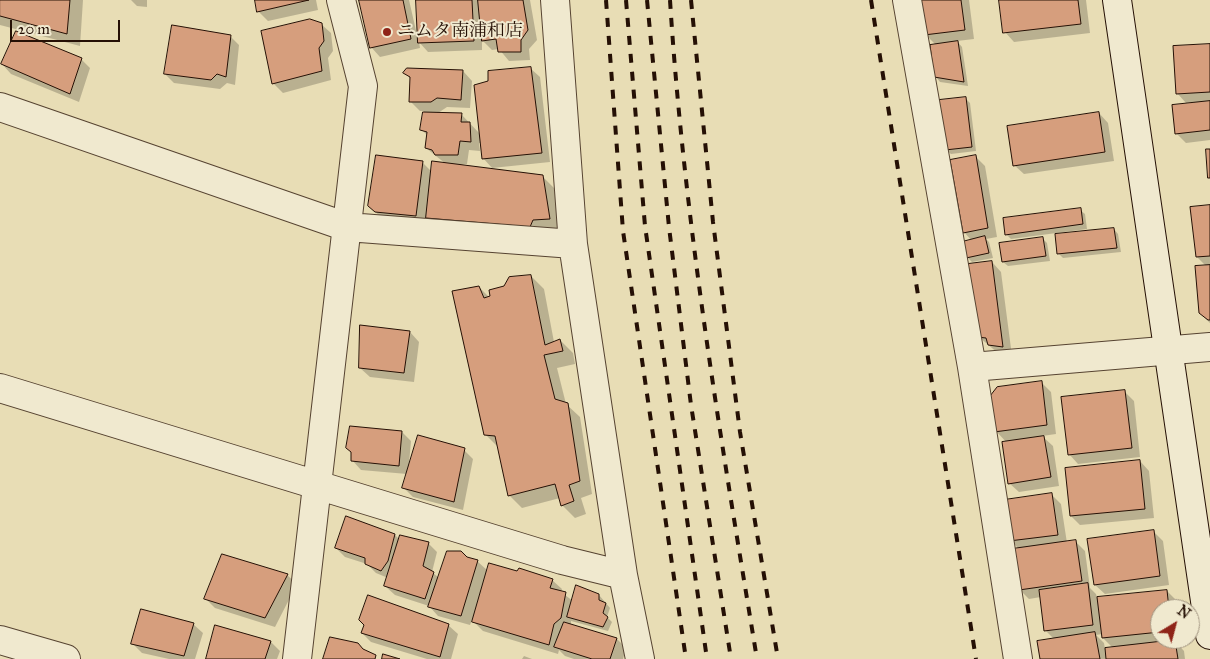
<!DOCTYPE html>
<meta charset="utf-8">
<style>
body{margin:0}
#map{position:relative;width:1210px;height:659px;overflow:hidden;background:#e8ddb5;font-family:"IM FELL Great Primer",serif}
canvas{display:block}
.north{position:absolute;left:1150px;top:599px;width:50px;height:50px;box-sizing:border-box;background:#f0e9cf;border:1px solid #9f927e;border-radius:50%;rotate:37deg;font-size:14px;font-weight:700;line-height:20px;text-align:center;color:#251005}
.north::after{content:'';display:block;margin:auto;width:18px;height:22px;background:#8f2418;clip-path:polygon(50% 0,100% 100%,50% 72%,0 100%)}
.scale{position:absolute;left:10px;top:20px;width:110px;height:22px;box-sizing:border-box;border:2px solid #251005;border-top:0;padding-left:6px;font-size:15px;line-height:18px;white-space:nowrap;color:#251005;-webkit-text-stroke:4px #f0e9cf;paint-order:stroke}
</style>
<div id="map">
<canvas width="1210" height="659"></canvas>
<div class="north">N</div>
<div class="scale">20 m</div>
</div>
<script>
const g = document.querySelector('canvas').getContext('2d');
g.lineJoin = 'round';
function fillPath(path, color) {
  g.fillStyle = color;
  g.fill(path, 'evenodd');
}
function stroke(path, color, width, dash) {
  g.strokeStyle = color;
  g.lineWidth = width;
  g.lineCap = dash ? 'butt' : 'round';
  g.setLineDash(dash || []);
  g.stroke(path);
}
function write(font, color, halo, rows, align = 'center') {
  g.font = font + ' "IM FELL Great Primer","Noto Serif JP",serif';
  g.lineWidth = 4;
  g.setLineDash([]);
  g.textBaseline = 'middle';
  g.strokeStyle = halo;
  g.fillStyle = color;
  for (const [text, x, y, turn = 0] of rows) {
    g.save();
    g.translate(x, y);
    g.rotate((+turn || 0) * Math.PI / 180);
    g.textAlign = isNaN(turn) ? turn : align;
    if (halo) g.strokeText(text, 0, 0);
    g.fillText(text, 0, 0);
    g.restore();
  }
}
fillPath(new Path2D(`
 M0 0H83L80 46 0 25Z
 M131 0H147V7L137 6Z
 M256 0H316L318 10 268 21 258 11Z
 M361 0H409L417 35V0H530L537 40 529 49 530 60 509 61 499 49 492 50 482 40V50L428 52 419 42 420 48 380 57 371 47Z
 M921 0H969L974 39 957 41 962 47 968 86 940 82 936 77V45L926 35Z
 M1001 0H1086L1090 33 1014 42 1005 32Z
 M321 24 331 33 333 51 328 58 331 80 283 93 273 83Z
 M230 36 239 45 235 85 227 83 220 89 174 83 165 74Z
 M1210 45V140L1186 143 1176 133 1194 102 1186 103 1177 93Z
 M81 59 90 68 79 102 11 74 2 64Z
 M530 68 540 77 550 162 492 168 483 158 481 143H479L480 151 469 150 467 164 455 165 543 177 556 190 562 232 440 231 426 217 425 225 385 221 369 206 422 162 432 172 446 164 426 148 428 136 422 130 424 111H420L410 101 411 79 405 73 463 71 472 81 470 108 447 107 438 113 461 114 480 134Z
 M965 98 970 103 976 151 951 154 946 150Z
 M1099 113 1108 123 1114 161 1024 174 1014 165Z
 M975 156 985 166 997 237 986 239 989 242 993 258 972 262 967 257 972 241 964 232Z
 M1210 206V323L1200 313 1207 267 1197 257Z
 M1080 210 1085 214 1087 229 1011 239 1006 234Z
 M1114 229 1118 234 1121 252 1063 258 1059 254Z
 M1043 239 1047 243 1050 261 1008 266 1003 262Z
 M992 262 1001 272 1012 356 999 354 979 337Z
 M531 276 544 289 554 342 560 340 573 353 575 364 557 368 566 404 580 417 592 494 581 498 586 514 575 518 562 505 560 498 522 508 509 495 499 448 485 434 479 287 490 298Z
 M410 332 419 342 414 382 370 377 360 368Z
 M1041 382 1051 392 1056 434 1042 436 1053 446 1059 486 1019 492 1009 483 1007 443 996 431Z
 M1124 391 1134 401 1140 457 1078 464 1069 454Z
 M402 432 411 441 409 464 464 450 473 459 463 510 413 497 403 487 407 474 361 470 352 460Z
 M1140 461 1149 471 1154 518 1080 525 1071 516Z
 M1052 495 1061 504 1067 543 1075 541 1085 551 1090 588 1096 594 1097 598 1167 591 1176 600 1177 609H1160V639H1180L1174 640 1184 651 1185 659H1041L1054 639 1046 631 1041 597 1029 599 1020 590 1019 549 1011 541ZM1102 634 1103 638 1113 648 1105 649 1104 643 1096 635Z
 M1153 531 1163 541 1169 585 1105 594 1095 585Z
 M395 535 400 540 428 543 437 552 432 572 439 578 466 558 477 561 488 571 552 580 562 589 561 592 573 601 599 595 610 608 607 617 612 622 608 631 571 621V625L617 639 626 648 623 659H574L565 656 559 650 558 654 483 631 472 620 470 625 438 616 429 606 395 595 385 586 388 578 376 573 367 564 345 557 336 548Z
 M287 575 297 584 275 627 215 608 206 599Z
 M193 624 203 633 195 659H169L142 653 133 644Z
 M448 625 458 634 451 659H427L371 642 362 633Z
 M271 642 280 651 277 659H207Z
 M524 656 532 659H522Z`), '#0003');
const building = new Path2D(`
 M0 0H70L67 34 0 16Z
 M255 0H309L257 12Z
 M359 0H403L411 39 370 48Z
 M416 0H472L474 41 418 43Z
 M478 0H523L528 30 521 40V52H498L496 39 482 41Z
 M920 0H961L965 30 924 35Z
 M999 0H1078L1081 24 1003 33Z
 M310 19 322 23 324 41 319 48 322 71 272 84 261 31Z
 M172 25 231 35 226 77 217 74 211 80 164 74Z
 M16 31 82 58 70 94 1 64Z
 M958 41 964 82 934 77 930 45Z
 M1210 44V92L1176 94 1173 46Z
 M531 67 542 153 482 159 474 85 488 81V71Z
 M407 68 463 70 461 100 437 98 431 102H409L410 77 403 73Z
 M966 97 972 147 945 150 939 100Z
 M1210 101V130L1175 134 1172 105Z
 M423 112 462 113 461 122H470L471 142 460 141 458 155H435L432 150 425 148 427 132 420 130Z
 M1099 112 1105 152 1013 166 1007 126Z
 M1206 149H1210V178H1208Z
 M376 155 423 161 416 216 375 212 368 206Z
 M976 155 988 228 963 233 950 160Z
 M432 161 543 175 550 219 533 220 530 227 426 218Z
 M1210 205V256L1196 257 1190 207Z
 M1081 208 1083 224 1005 235 1003 218Z
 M1114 228 1117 248 1057 254 1055 234Z
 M985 236 989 253 966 258 962 242Z
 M1043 237 1046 256 1002 262 999 243Z
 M992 261 1003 347 988 345 986 338 977 337 968 264Z
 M1210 265V320H1208L1199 313 1195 266Z
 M531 275 545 345 560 339 563 351 544 355 555 399 568 403 580 481 569 485 574 501 561 506 555 484 508 496 495 436 484 435 452 291 479 286 484 298 490 296 489 290 504 286 509 277Z
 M360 325 410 331 404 373 359 368Z
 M1042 381 1047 425 994 432 990 396 997 387Z
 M1125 390 1132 448 1068 455 1061 397Z
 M350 426 402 431 399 466 351 461V452L346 448Z
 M418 435 465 448 454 502 402 488Z
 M1044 436 1051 477 1008 484 1002 442Z
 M1140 460 1145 509 1070 516 1065 468Z
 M1052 493 1058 535 1009 541 1004 500Z
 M346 516 395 534 388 561 381 571 365 564V558L335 548Z
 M1154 530 1160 576 1094 585 1087 539Z
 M400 535 429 542 423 566 434 572 425 599 384 586Z
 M1076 540 1082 581 1019 590 1012 549Z
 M447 551H461L467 557 478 560 461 616 428 607Z
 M222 554 288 574 265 618 204 599Z
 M489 563 517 571 519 568 553 579 550 588 566 592 561 618 554 624 549 645 472 622Z
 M1088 583 1093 625 1044 631 1039 590Z
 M576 585 599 594V600L606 603 603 613 608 617 603 627 567 617Z
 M1167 590 1169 609H1160V632L1102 638 1097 597Z
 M368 595 449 624 440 657 361 633 364 625 359 620Z
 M141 609 194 623 184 656 131 644Z
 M564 622 617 638 610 659H592L554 647Z
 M215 625 271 641 265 659H206Z
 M1095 632 1100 659H1040L1037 641Z
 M330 637 358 643 363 649 376 655 375 659H323Z
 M1175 640 1178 659H1106L1105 648Z
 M383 654 400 659H382Z`);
fillPath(building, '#d69e7d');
stroke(building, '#251005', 1);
const street = new Path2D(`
 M555 0 573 244 623 575 640 659
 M907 0 972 367 1018 659
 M0 107 347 227 573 244
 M972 367 1210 347
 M0 388 562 560 623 575
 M0 640 66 659
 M297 659 363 86 341 0`);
const secondary = new Path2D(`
 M1117 0 1210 635`);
stroke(street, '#564331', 30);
stroke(secondary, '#251005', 30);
stroke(street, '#f0e9cf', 28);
stroke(secondary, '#f0e9cf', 28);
stroke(new Path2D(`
 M606 0 623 231 686 659
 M626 0 645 226 707 659
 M647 0 669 227 691 405 731 659
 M670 0C684 221 721 441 757 659
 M691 0 713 222 740 432 778 659
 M871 0 976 659`), '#251005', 4, [9, 9]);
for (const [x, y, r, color] of [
 [387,32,5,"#8f2418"]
]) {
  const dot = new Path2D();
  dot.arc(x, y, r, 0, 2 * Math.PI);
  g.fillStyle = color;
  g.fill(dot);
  stroke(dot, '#f0e9cf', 2);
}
write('18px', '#251005', '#f0e9cf', [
 ["ニムタ南浦和店",397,32]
], 'left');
</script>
